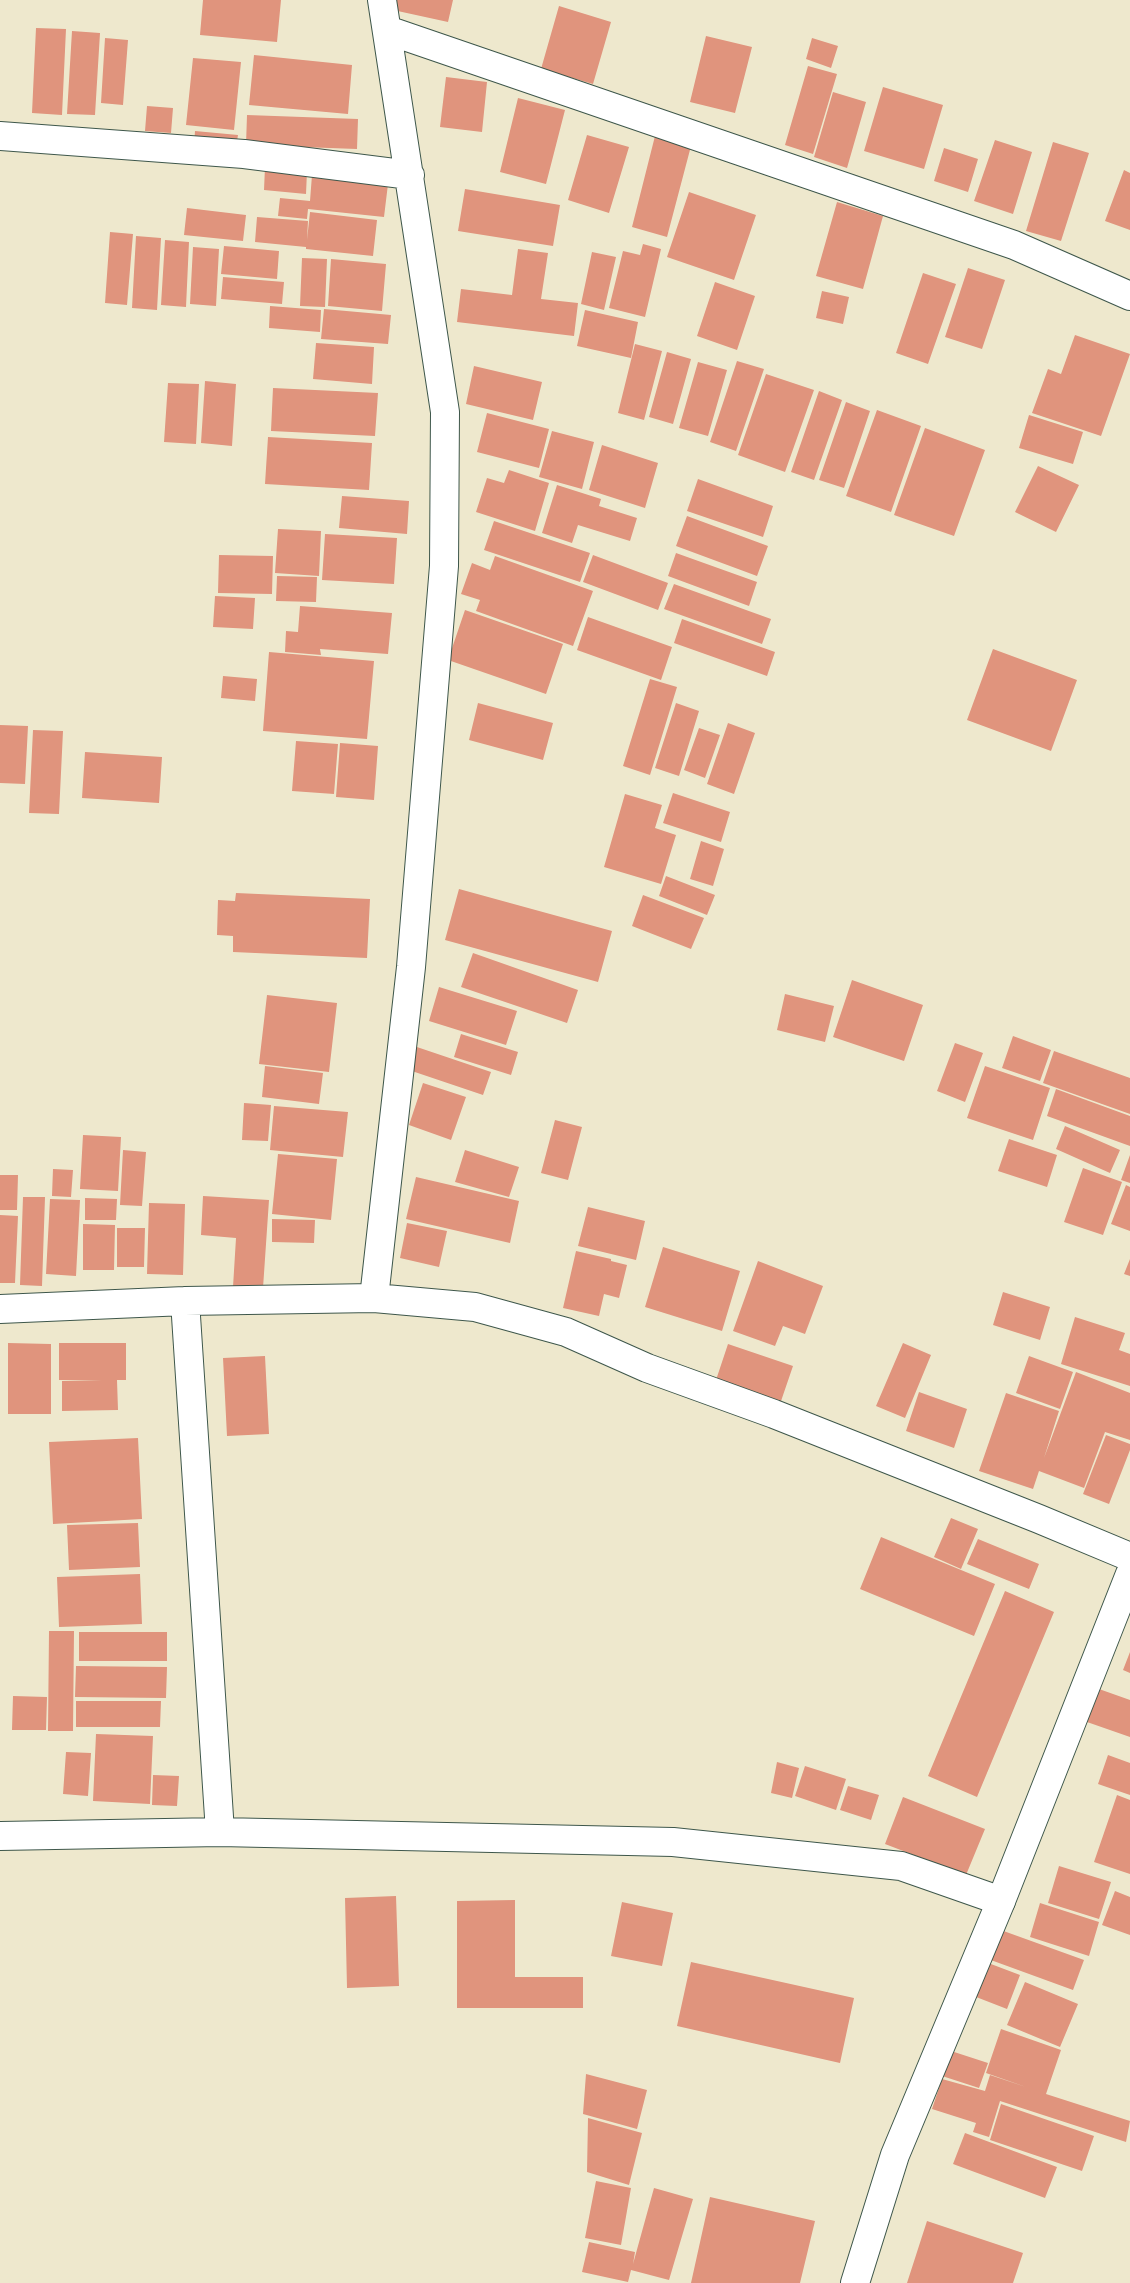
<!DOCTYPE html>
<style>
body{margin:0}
canvas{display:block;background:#eee8cd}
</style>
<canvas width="1130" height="2283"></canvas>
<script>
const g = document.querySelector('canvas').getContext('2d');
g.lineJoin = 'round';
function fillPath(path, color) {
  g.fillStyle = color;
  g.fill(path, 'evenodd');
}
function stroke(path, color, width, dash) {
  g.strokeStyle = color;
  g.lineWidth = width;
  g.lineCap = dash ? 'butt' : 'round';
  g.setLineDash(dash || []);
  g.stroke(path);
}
fillPath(new Path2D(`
 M203 0H281L277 42 200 35Z
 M395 0H453L448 22 393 10Z
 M559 6 611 22 593 84 541 69Z
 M36 28 66 29 62 115 32 113Z
 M72 31 100 33 95 115 67 114Z
 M706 36 752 47 735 113 690 102Z
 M105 38 128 40 123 105 101 103Z
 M812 38 838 46 831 68 806 59Z
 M254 55 352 65 348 114 249 105Z
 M193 58 241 62 234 130 186 125Z
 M808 66 837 74 813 154 785 145Z
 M446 77 487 82 482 132 440 127Z
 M883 87 943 105 924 169 864 151Z
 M833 92 866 102 847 168 814 157Z
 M518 98 565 110 546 184 500 172Z
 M147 106 173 108 171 133 145 131Z
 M247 115 358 119 357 149 246 145Z
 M195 131 238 135 236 147 194 145Z
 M587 135 629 147 609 213 568 200Z
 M655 136 691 146 667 237 632 227Z
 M995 140 1032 152 1013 214 974 201Z
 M1053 142 1089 153 1061 241 1026 231Z
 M944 148 978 159 968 192 934 181Z
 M265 167 307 171 306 194 264 190Z
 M1124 170 1130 173V230L1105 221Z
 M312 175 388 184 384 217 308 209 307 219 278 216 280 198 310 201Z
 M465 189 560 205 553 246 458 231Z
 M689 192 756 215 734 280 667 257Z
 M837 202 883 216 863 289 816 276Z
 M187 208 246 215 243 241 184 235Z
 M310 212 377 220 373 256 306 249V247L255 242 257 217 308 221 307 240Z
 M110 232 133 234 127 305 105 303Z
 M136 236 161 238 157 310 132 308Z
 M165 240 189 242 186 307 161 305Z
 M643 244 661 249 645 317 609 308 623 251 640 255Z
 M224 246 279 251 277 279 221 274Z
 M193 247 219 249 216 306 190 304Z
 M518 249 548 253 541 299 578 303 574 336 457 322 461 289 512 295Z
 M592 252 616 257 604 310 581 304Z
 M302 258 327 259 325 307 300 306Z
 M331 259 386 264 382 311 328 306Z
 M968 268 1005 280 982 349 945 337Z
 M923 273 956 284 928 364 896 353Z
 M223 277 284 282 282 304 221 299Z
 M715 282 755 296 737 350 697 336Z
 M822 291 849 297 843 324 816 318Z
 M270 306 321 310 320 332 269 328Z
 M324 309 391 315 388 344 321 339Z
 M585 310 638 322 631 358 577 346Z
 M1075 335 1130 354 1101 436 1032 413 1048 369 1061 374Z
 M316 343 374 347 372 384 313 379Z
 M635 344 662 351 644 420 618 413Z
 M667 352 691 359 673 424 649 417Z
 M737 361 764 369 736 451 710 442Z
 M698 362 727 370 708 436 679 428Z
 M474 366 542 382 533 420 466 404Z
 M766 374 814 390 785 472 738 455Z
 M205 381 236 384 232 446 201 443Z
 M168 383 199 384 196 444 164 442Z
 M273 388 378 393 375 436 271 431Z
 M819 391 842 400 814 480 791 472Z
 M846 402 870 411 844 488 819 480Z
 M877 410 921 426 891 512 846 496Z
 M487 413 549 429 539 468 477 452Z
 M1029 415 1083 432 1073 464 1019 448Z
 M925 428 985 450 954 536 894 515Z
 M552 431 594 442 582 489 539 477Z
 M268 437 372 443 369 490 265 484Z
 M602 445 658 463 645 508 589 490Z
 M1038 466 1079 485 1056 532 1015 512Z
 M509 470 549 483 535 531 476 512 487 478 504 483Z
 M698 479 773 506 763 537 687 511Z
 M557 485 601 499 599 506 637 518 630 541 578 525 572 543 542 533Z
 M342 496 409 501 407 534 339 528Z
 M687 516 768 546 757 576 676 546Z
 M494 521 590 553 580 582 484 550Z
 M278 529 321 531 319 576 275 573Z
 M325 534 397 538 394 584 322 580Z
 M676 553 757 582 749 606 668 576Z
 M219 555 273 556 272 594 218 593Z
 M593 555 668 583 658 610 583 582Z
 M495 556 593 591 573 646 476 611 480 600 461 594 472 563 490 570Z
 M277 576 317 577 316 602 276 601Z
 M674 584 771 619 762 644 664 609Z
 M215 596 255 598 253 629 213 627Z
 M300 606 392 613 388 654 320 649 321 655 285 652 286 631 298 632Z
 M465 610 563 644 546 694 448 660Z
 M588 617 672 647 661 680 577 650Z
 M682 619 775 652 767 676 674 643Z
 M993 649 1077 680 1051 751 967 720Z
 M269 652 374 661 367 739 263 731Z
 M223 676 257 679 255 701 221 698Z
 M650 679 677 687 650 775 623 766Z
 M478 703 553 723 543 760 469 740Z
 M676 703 699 711 679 776 655 768Z
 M728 723 755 733 734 794 707 784Z
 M0 725 28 726 25 784 0 783Z
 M699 728 720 735 705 778 684 770Z
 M33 730 63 731 59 814 29 813Z
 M296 741 338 744 334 794 292 791Z
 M340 743 378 746 374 800 336 797Z
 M85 752 162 757 159 803 82 798Z
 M673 793 730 812 721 842 663 823Z
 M625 794 662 805 655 828 676 835 661 884 604 867Z
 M701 841 724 849 713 886 690 879Z
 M666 876 715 895 707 915 659 896Z
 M459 889 612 931 598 982 445 940Z
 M236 893 370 899 367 958 233 952V936L217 935 218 900 235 901Z
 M643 895 704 918 691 949 632 926Z
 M473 953 578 990 567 1023 461 987Z
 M852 980 923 1005 904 1061 833 1037Z
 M439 987 517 1011 506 1045 429 1021Z
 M785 994 834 1006 825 1042 777 1030Z
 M267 995 337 1003 329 1072 259 1064Z
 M461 1034 518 1052 511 1075 454 1057Z
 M1013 1036 1051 1050 1040 1081 1002 1068Z
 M955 1043 983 1053 965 1102 937 1091Z
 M408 1044 491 1072 483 1095 400 1067Z
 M1054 1051 1130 1078V1114L1043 1083Z
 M265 1066 323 1073 319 1104 262 1097Z
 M985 1066 1050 1088 1033 1140 967 1118Z
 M423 1083 466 1097 451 1140 409 1125Z
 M1056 1089 1130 1116V1146L1047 1116Z
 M244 1103 271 1105 268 1141 242 1140Z
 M274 1106 348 1112 343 1157 270 1150Z
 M555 1120 582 1127 568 1180 541 1173Z
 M1065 1126 1120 1150 1110 1173 1056 1149Z
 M83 1135 121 1137 118 1191 80 1189Z
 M1009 1139 1057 1155 1047 1187 998 1171Z
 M123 1150 146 1152 142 1206 120 1205Z
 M465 1150 519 1167 509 1197 455 1182Z
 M278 1154 337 1159 331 1220 272 1214Z
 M1130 1155V1183L1121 1180Z
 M1083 1168 1122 1182 1103 1235 1064 1222Z
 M53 1169 73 1170 71 1197 52 1196Z
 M0 1175H18L17 1210H0Z
 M416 1177 519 1201 510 1243 406 1219Z
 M1126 1185 1130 1187V1231L1111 1224Z
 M203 1196 269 1200 263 1288 233 1287 236 1238 201 1235Z
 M23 1197H45L42 1286 20 1285Z
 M85 1198 117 1199 116 1220H85Z
 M50 1199 80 1200 76 1276 46 1274Z
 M149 1203 185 1204 183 1275 147 1274Z
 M588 1207 645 1221 636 1260 578 1246Z
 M0 1215 18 1216 15 1283H0Z
 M272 1219 315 1220 314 1243 272 1242Z
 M407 1223 447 1231 439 1267 400 1258Z
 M83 1224 115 1225 114 1270H83Z
 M117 1228H145L144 1267H117Z
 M663 1247 740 1271 722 1331 645 1307Z
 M576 1251 611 1259V1261L627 1265 619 1298 604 1294 599 1316 563 1308Z
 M1130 1259V1276L1124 1274Z
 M758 1261 823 1286 805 1334 783 1326 775 1346 733 1331Z
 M1003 1292 1050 1307 1040 1340 993 1325Z
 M1075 1317 1125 1333 1119 1350 1130 1354V1386L1061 1364Z
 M8 1343 51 1344V1414H8Z
 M59 1343H126V1380H117L118 1410 62 1411V1381L102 1380H59Z
 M903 1343 931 1355 905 1418 876 1406Z
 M728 1344 793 1366 780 1404 715 1383Z
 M265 1356 269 1434 227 1436 223 1358Z
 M1029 1356 1073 1372 1060 1409 1016 1393Z
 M1076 1372 1130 1393V1440L1105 1432 1084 1488 1039 1471 1033 1489 979 1471 1006 1393 1059 1411 1044 1458Z
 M919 1392 967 1409 954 1448 906 1431Z
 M1106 1435 1130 1444V1450L1109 1504 1083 1494Z
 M138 1438 142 1519 53 1524 49 1442Z
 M951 1518 978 1529 961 1569 934 1557Z
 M138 1523 140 1567 69 1570 67 1525Z
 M881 1537 995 1584 974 1636 860 1589Z
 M978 1539 1039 1564 1029 1589 967 1564Z
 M140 1574 142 1624 59 1627 57 1577Z
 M1005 1591 1054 1612 977 1797 928 1776Z
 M49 1631H74L73 1731H48Z
 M79 1632H167V1661H79Z
 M1130 1652V1673L1123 1670Z
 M76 1666 167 1667 166 1698 75 1697Z
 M1099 1689 1130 1700V1737L1087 1722Z
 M13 1696 47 1697 46 1730H12Z
 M76 1701H161L160 1727H76Z
 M96 1734 153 1736 150 1804 93 1801Z
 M66 1752 91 1753 88 1796 63 1794Z
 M1108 1755 1130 1763V1795L1098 1784Z
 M777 1762 799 1768 792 1798 771 1793Z
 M805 1766 846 1779 836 1810 795 1796Z
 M153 1775 179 1776 177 1806 152 1805Z
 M848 1786 879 1795 871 1820 840 1810Z
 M1117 1795 1130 1800V1874L1094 1862Z
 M903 1797 985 1829 966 1875 885 1844Z
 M1059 1866 1111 1882 1099 1919 1048 1903Z
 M1115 1891 1130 1897V1935L1102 1925Z
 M396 1896 399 1986 347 1988 345 1898Z
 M515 1900V1977H583V2008H457V1901Z
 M622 1902 673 1913 662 1966 611 1956Z
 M1040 1903 1099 1922 1089 1956 1030 1937Z
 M998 1929 1084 1960 1073 1990 988 1959Z
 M983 1961 1020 1975 1007 2009 971 1995Z
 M691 1962 854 1998 840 2063 677 2026Z
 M1025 1982 1078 2004 1060 2047 1007 2025Z
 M1001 2029 1061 2050 1046 2094 1130 2121 1126 2142 1000 2101 989 2137 973 2132 976 2123 932 2109 942 2079 985 2091 990 2075 1026 2087 986 2073Z
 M948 2050 988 2063 979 2088 939 2075Z
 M586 2074 647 2090 637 2129 583 2114Z
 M1001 2104 1094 2136 1082 2171 990 2140Z
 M588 2118 642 2133 629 2185 587 2172Z
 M965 2133 1057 2167 1045 2198 953 2164Z
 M596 2181 631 2188 621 2245 585 2238Z
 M654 2188 693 2199 669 2280 631 2270 628 2282 582 2272 589 2242 635 2252 633 2264Z
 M710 2197 815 2221 800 2283H691Z
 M927 2221 1023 2253 1013 2283H907Z`), '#e0947d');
const street = new Path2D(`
 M387 30 1014 245 1130 296
 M0 136 244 154 410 175
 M374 1298 411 967 444 566 445 412 382 0
 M185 1301 220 1832
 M0 1309 185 1301 374 1298 475 1307 566 1332 647 1368 774 1414 1039 1519 1130 1557
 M0 1836 220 1832 673 1842 901 1866 1001 1901`);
const secondary = new Path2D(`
 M855 2283 895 2155 1001 1901 1130 1574`);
stroke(street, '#3e574b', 30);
stroke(secondary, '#3e574b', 30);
stroke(street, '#fff', 28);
stroke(secondary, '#fff', 28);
</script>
